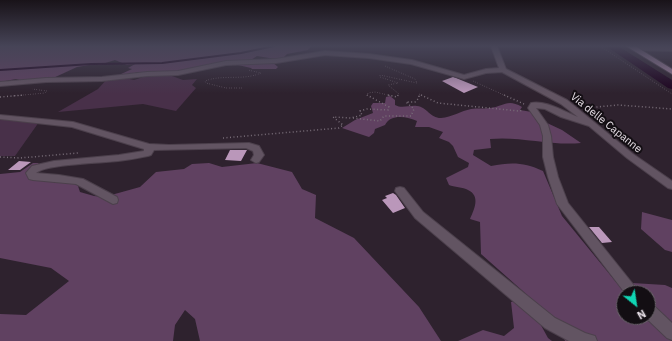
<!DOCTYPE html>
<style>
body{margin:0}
#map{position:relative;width:672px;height:341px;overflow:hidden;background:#2e222e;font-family:"IBM Plex Sans",sans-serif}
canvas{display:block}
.north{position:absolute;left:616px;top:285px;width:40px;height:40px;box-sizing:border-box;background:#130e13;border:1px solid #686268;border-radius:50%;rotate:150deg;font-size:11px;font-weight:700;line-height:16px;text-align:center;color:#e7dfe7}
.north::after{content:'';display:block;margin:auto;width:14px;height:18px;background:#10d5b4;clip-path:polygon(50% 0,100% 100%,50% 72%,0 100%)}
</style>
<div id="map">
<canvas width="672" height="341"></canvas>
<div class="north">N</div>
</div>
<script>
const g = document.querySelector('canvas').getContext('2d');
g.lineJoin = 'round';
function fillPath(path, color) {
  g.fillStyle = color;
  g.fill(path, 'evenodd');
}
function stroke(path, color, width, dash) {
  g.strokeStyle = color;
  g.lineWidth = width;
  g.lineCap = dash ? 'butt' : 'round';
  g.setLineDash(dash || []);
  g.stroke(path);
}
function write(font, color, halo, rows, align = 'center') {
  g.font = font + ' "IBM Plex Sans",sans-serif';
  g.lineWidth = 4;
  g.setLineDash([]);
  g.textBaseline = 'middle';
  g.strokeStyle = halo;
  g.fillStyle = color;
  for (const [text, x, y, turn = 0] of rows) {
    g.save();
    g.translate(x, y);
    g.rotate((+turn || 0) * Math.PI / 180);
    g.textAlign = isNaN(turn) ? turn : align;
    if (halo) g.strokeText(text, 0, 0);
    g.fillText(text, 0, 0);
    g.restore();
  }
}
fillPath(new Path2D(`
 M149 75 172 76 183 80 197 79 192 85 196 88 176 111 143 104 58 112 98 89 107 79 125 78 134 80Z
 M0 119 39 122 15 156H0Z`), '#483049');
fillPath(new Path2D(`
 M0 46H312L308 50 287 54 283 58 275 59 257 56 251 60 226 66H207L174 73 139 72 121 76 119 75 132 69 128 68 135 64 127 65 115 60 99 65 95 64 77 67 51 79 23 81 16 79 0 82Z
 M272 62 278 67 276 69H252L251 68 238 65Z
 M390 96 395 100V105C402 109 409 105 417 106 427 107 430 118 441 118 452 117 461 111 471 109 477 108 484 109 490 108 503 107 507 98 522 107L520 110 538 113 547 123 562 130 581 143C551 146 520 136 490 139L491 148 474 150 473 155 491 166C511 162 524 162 543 171L562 216 616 282 665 285 672 288V341H565L560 324 481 254 480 222 470 219C474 210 481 196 468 190 463 187 454 187 449 185L446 178 468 167 469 163 458 157 453 146 449 142 439 138 443 132 429 127H415L417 121C408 117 391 113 385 125L375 129 374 133 369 137 342 128 355 120 373 113 371 106 373 103H385L386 97ZM624 293H648V317H624Z
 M33 163H39L27 175 77 183 80 192 94 196 104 197 140 187 156 172 184 169 192 164 209 163 222 167 257 163 292 172 302 189 316 195 315 218 354 238 419 307 441 341H200L195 319 185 310 175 325 173 341H0V314L26 315 69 281 51 268 0 258V174L20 172Z
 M642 212 672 220V252L665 250 641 229Z
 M526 298 548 338 552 341H458L483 330 504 336 514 328 511 302Z`), '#604161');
stroke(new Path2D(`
 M0 70 91 64 162 63 241 53 274 46`), '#1d031e', 2);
fillPath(new Path2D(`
 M606 46H618L672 80V89L668 88Z`), '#1d031e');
fillPath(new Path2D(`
 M453 77 456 78 478 87 464 93 442 81Z
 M230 150H247L241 161 225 160Z
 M19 161 31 162 20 170H8Z
 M393 193 396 195 405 208 393 213 382 200 387 198 385 196Z
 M589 227H599L612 242 602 243Z`), '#ba97ba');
const minor = new Path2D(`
 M491 46H497L506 69 567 100 633 154 672 181V189L668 188 627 158 589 126 561 117 545 109 536 108 548 125 551 136 553 157 558 177 568 203 640 293H625L557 204 548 177 543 157V136L540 125 528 108 531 103C547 100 564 112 578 117L561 104 502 72 486 73 464 79 411 64 369 58 325 55 276 63 226 65 178 75 147 76 102 81 46 82 0 86V82L46 78 102 77 147 72 178 71 226 61 276 59 325 51 369 54 412 60 464 75 486 69 499 68Z
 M631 47H672V51L633 50 630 48Z
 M0 115 73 122 149 144 169 145 249 143 259 146 264 155 259 162 256 163 251 160 254 155 253 151 246 148 154 150 151 155 148 156C138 158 128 160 118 161 102 163 46 164 36 173L59 175 83 179 117 197 118 200 117 203 113 204 76 184 33 180 29 179 26 173 32 166 54 161 119 155 144 151V149L72 127 0 119Z
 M400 187 404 188 423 212 555 318 585 333 595 336 597 341H569L545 328 415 218 395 191 396 188Z
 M648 303 653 305 672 323V340L667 338 645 317H648Z`);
const major = new Path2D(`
 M626 46H635L672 69V74Z`);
stroke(minor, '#4c404c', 2);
stroke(major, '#4c404c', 2);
stroke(new Path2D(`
 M600 46 672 94
 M385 66 415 79 417 83 380 75V77L398 83 388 85 399 94 398 96
 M473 81 506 96
 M242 88H226L206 83 205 81C223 74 243 81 261 73L248 70
 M13 96 45 93 47 91 32 89
 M367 96 368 93 375 92 392 96
 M419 96V94L423 96`), '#796e79', 1, [0.5, 2]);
stroke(new Path2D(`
 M388 95 397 97 398 95
 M421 95 438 103 519 111 523 110
 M504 95 524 104
 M0 97 24 95
 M586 108 618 105 672 109
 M353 118 380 121 384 116H411L414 109 406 102H415L419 98V95
 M223 138 339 128 343 125 333 117 351 118 362 115 360 111 367 109 388 110 389 107 367 95
 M0 157 20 158 78 153`), '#796e79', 1.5, [1, 2.5]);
fillPath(minor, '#625462');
fillPath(major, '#9d809d');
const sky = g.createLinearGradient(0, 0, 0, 94);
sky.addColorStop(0, '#191319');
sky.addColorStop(0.49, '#464457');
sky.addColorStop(1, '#46445700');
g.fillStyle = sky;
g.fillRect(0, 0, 672, 94);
write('11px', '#e7dfe7', '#130e13', [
 ["Via delle Capanne",606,123,39]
]);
</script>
